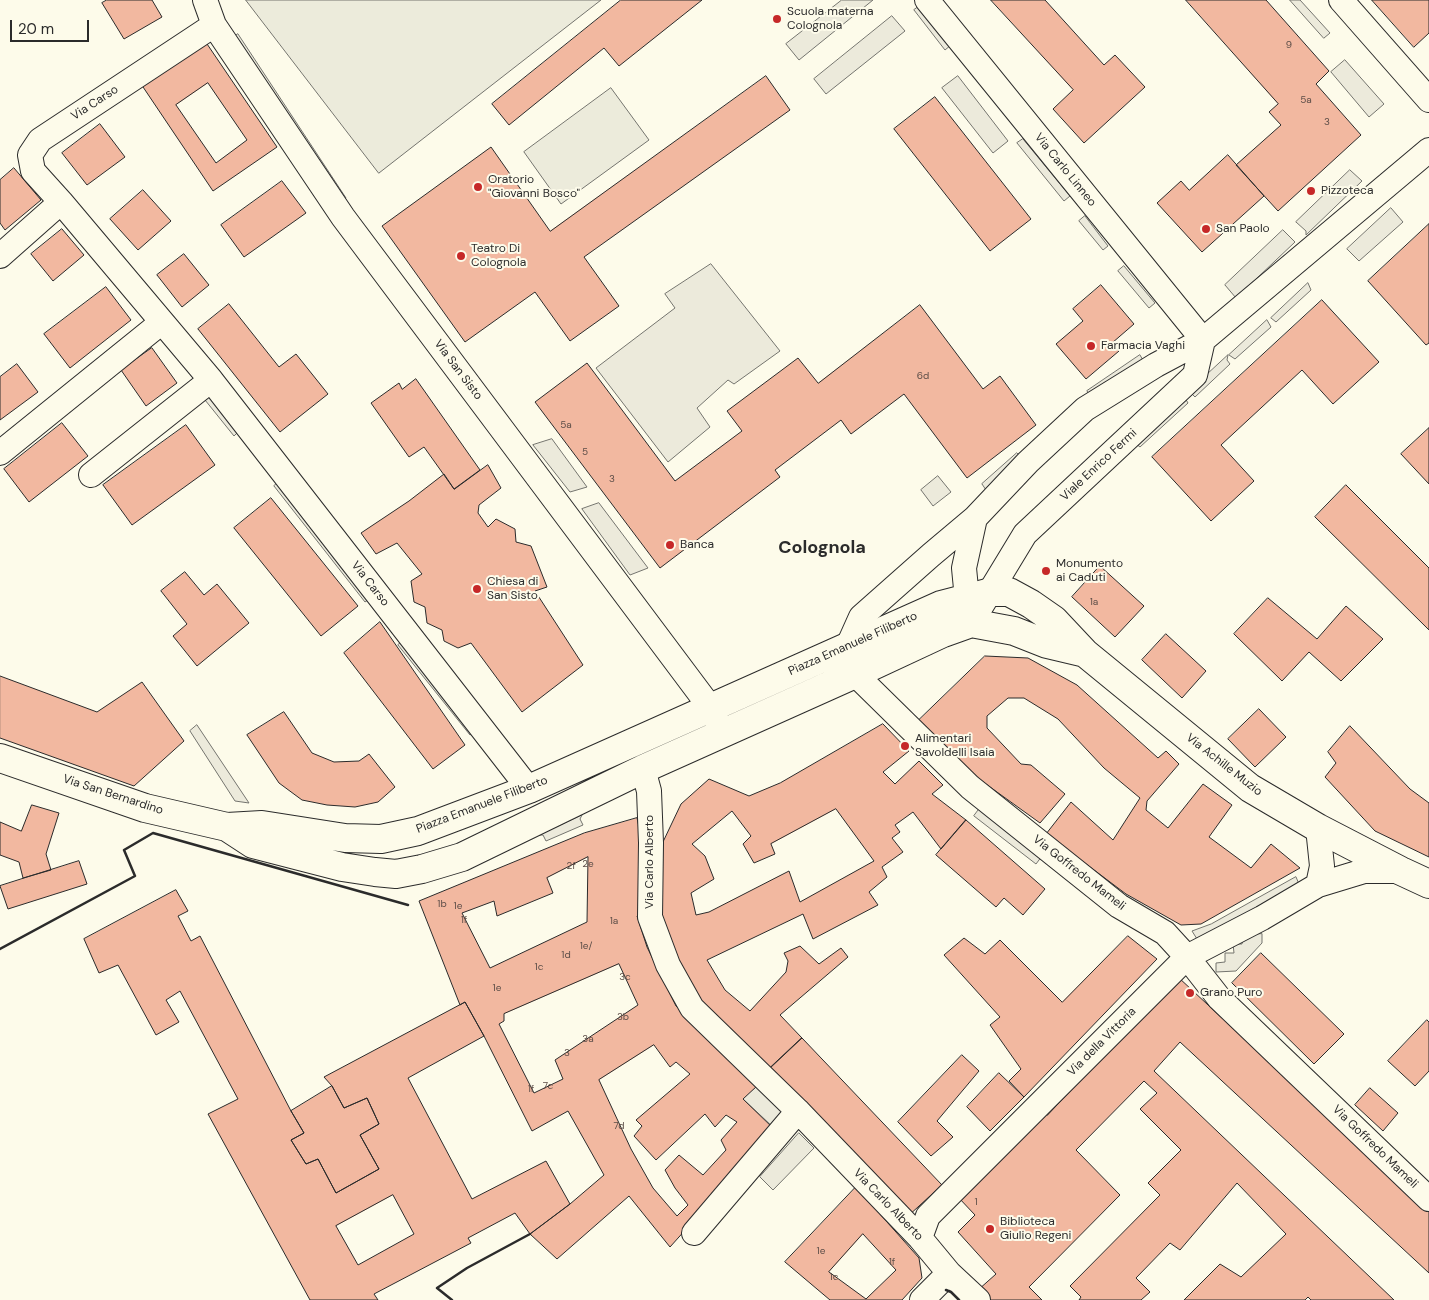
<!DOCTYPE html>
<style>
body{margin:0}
#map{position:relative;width:1429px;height:1300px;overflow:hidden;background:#fdfbea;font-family:"DM Sans",sans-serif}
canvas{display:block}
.scale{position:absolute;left:10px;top:20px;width:79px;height:22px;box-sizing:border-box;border:2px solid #2b2b2b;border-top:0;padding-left:6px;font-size:15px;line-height:18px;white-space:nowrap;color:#2b2b2b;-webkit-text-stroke:4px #fdfbea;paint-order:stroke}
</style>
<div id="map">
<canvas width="1429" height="1300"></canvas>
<div class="scale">20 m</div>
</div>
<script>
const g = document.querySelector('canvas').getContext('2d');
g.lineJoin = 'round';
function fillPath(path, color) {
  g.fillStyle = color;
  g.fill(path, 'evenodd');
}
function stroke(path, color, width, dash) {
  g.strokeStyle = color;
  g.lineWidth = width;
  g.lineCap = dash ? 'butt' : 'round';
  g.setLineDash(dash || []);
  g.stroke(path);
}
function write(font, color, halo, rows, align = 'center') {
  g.font = font + ' "DM Sans",sans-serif';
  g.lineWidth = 4;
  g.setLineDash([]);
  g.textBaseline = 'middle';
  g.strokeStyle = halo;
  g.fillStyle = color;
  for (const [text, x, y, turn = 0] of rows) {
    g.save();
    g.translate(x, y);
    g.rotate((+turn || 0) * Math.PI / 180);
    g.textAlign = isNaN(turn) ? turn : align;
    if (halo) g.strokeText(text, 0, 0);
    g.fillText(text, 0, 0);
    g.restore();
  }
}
const green = new Path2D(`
 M246 0H601L379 173Z
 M611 88 649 140 561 204 524 152Z`);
fillPath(green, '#ecebdb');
stroke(green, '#74746e', 1);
const parking = new Path2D(`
 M842 0H873L799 60 786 44Z
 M1290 0H1300L1330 33 1324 38Z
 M921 5 951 45 945 50 914 10Z
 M892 16 905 31 826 94 814 79Z
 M238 34 346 198 340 202 231 39Z
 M1345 60 1384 104 1369 117 1331 72Z
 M958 76 1008 141 993 153 942 88Z
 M1023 139 1070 196 1064 201 1017 143Z
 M1350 170 1362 181 1306 235V231L1296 222Z
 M1391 208 1403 222 1359 261 1347 249Z
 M1085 216 1108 246 1103 250 1079 221Z
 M1283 230 1295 242 1236 298 1225 285Z
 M711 264 780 351 734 384 728 380 697 408 710 427 668 462 596 368 675 308 665 294Z
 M1124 266 1155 303 1149 308 1118 271Z
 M1308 283 1311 290 1276 322 1271 318Z
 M1267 320 1271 327 1235 359 1229 355Z
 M1140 355 1144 362 1092 398 1087 391Z
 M1228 355 1227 360 1230 364 1195 397 1191 393H1187Z
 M207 390 239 431 234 436 201 395Z
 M1185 398 1188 403 1140 447 1135 443Z
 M552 439 587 487 570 492 533 445Z
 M1017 453 1021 457 986 490 982 484Z
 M938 476 951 492 933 506 921 490Z
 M280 481 372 597 365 602 274 486Z
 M599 503 648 568 630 575 582 509Z
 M407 638 478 729 470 735 398 645Z
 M197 725 249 803 235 801 190 731Z
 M980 808 1042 856 1036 864 974 816Z
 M582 815 580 819 583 825 546 841 543 835H539Z
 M1296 877 1299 884 1213 931 1197 939 1192 931 1211 924Z
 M1262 934V943L1236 971 1216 972V963L1225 962V953H1234L1233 944H1242L1243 935Z
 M757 1086 783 1111 773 1127 743 1099Z
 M799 1133 814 1148 773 1190 760 1177Z`);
fillPath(parking, '#eceadb');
stroke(parking, '#74746e', 1);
const building = new Path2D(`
 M107 0H152L162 17 124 39 102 3Z
 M621 0H702L619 66 604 48 509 125 492 104Z
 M991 0H1045L1104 65 1115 55 1145 87 1084 143 1053 109 1073 90Z
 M1186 0H1266L1329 71 1316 84 1361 135 1278 211 1236 165 1281 125 1269 112 1278 104Z
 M1372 0H1429V33L1414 47Z
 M203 38 277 147 213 191 139 81ZM208 83 247 140 216 163 176 105Z
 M766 76 790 110 584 257 619 306 570 341 535 292 465 342 382 226 491 147 550 231Z
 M935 97 1031 219 990 251 894 129Z
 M100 124 125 157 87 185 62 153Z
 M1228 155 1264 196 1202 252 1157 203 1181 181 1189 190Z
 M14 168 41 200 5 230 0 223V180Z
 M282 181 306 213 244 257 221 225Z
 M143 190 171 221 138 250 110 219Z
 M1429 224V343L1426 345 1368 281Z
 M62 229 84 255 53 281 31 254Z
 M184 254 209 285 182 307 157 275Z
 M1101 285 1134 324 1112 343 1119 351 1086 379 1056 344 1083 321 1073 309Z
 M106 287 131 320 70 368 44 334Z
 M1322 300 1379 362 1333 404 1302 370 1221 445 1254 481 1211 521 1152 457Z
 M229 304 279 367 296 354 328 394 280 432 198 329Z
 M920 305 983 389 1000 376 1036 425 967 478 904 394 851 434 841 420 775 470 780 477 660 568 535 402 587 363 675 481 742 431 727 411 798 358 818 383Z
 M152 348 177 383 146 406 121 370Z
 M17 364 38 392 0 420V377Z
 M416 379 480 470 454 489 424 447 409 457 371 403 399 383 402 389Z
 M62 423 88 456 29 502 4 469Z
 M186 425 215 465 132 525 103 485Z
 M1429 428V484L1401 454Z
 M488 465 501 488 479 505 478 513 488 527 496 519 515 529 516 542 531 546 547 587 535 591 583 665 522 712 471 643 458 648 444 641 442 630 427 623 425 607 414 602 411 581 422 574 397 543 376 554 361 533 409 501 444 474 454 489Z
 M1346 485 1429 568V630L1315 517Z
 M271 498 358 606 321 636 234 528Z
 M1100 566 1144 606 1115 637 1072 597Z
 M185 572 204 595 217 584 249 623 197 666 173 636 187 624 161 591Z
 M1268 598 1317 639 1346 606 1383 639 1341 681 1309 652 1282 681 1234 634Z
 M380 622 465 745 433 769 344 653Z
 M1166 634 1206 671 1182 698 1142 660Z
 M985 656 1028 658 1077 685 1158 758 1166 751 1179 764 1147 801 1146 810 1168 828 1203 784 1232 805 1209 837 1251 868 1271 844 1300 868 1201 924 1181 925 1126 894 1046 834 1071 802 1113 840 1140 798 1104 768 1058 719 1024 698H1008L987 716V728L1021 764 1031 765 1065 794 1040 823 965 769 918 721Z
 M0 676 97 712 142 682 184 741 134 786 0 738Z
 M1259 709 1286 737 1255 767 1228 739Z
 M284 712 312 753 334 762 359 761 369 754 395 787 378 802 355 807 327 805 302 800 279 783 247 735Z
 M883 724 909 751 883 772 895 784 919 761 943 785 932 794 966 820 941 849 913 812 895 825 900 832 892 838 903 852 882 867 887 877 869 892 878 905 813 939 803 914 707 960 725 990 750 1011 786 972 788 961 784 953 800 946 819 964 841 948 848 957 780 1015 802 1038 768 1070 694 996 674 956 659 911 662 844 681 804 709 779 749 796 780 783ZM836 809 874 861 800 902 789 871 709 912 696 915 691 893 714 879 705 856 692 844 732 811 751 836 743 844 754 863 775 854 771 844Z
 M1350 726 1410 789 1429 803V857L1375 831 1325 777 1336 763 1328 752Z
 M32 805 59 813 46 854 51 870 23 878 19 862 0 855V822L21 831Z
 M637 818 643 843 642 915 637 916 647 947 676 1006 757 1086 743 1099 775 1130 670 1247 629 1196 557 1259 530 1234 570 1204 604 1175 568 1111 532 1131 484 1036 465 1002 460 1005 419 901 584 833ZM588 857 587 922 490 968 462 913 494 901 497 916 553 893 547 878ZM619 964 638 1005 555 1060 563 1079 534 1093 499 1024 504 1021V1014ZM654 1045 670 1067 676 1062 690 1074 636 1120 642 1126 634 1136 656 1160 705 1114 715 1127 726 1115 737 1122 721 1140 726 1150 703 1175 679 1155 665 1170 675 1188 688 1205 677 1216 653 1188 631 1149 599 1080Z
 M966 820 1045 889 1023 915 1004 898 996 907 936 855Z
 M79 861 87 884 8 909 0 886Z
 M176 890 188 911 178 916 191 941 200 936 291 1111 304 1133 291 1140 306 1164 318 1159 336 1193 379 1169 360 1135 379 1124 367 1098 344 1108 332 1086 324 1077 465 1002 484 1036 408 1078 472 1199 546 1161 570 1204 530 1234 515 1213 468 1238 471 1243 374 1294 378 1300H310L208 1114 238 1099 180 991 166 1000 179 1022 156 1035 118 965 99 973 84 939ZM393 1195 414 1234 358 1265 336 1226Z
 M1128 936 1157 959 1024 1097 1009 1081 1021 1069 990 1025 1000 1017 944 955 964 938 985 954 1000 940 1062 1002Z
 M1261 953 1344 1034 1314 1064 1232 983Z
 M1178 977 1429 1211V1273L1180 1042 1154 1071 1394 1300H1311L1308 1297 1305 1300H1184L1220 1264 1241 1277 1286 1234 1237 1183 1180 1250 1170 1243 1136 1278 1150 1292 1141 1300H1079L1081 1297 1070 1286 1160 1195 1148 1183 1181 1150 1140 1109 1157 1093 1144 1081 1076 1150 1120 1195 1029 1287 1042 1300H988L978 1290 996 1274 958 1232 975 1215 958 1197 1041 1108 1047 1115Z
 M1427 1020 1429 1022V1071L1415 1086 1388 1061Z
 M802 1038 942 1185 907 1217 768 1070Z
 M962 1055 979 1071 937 1121 953 1137 931 1156 898 1122Z
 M999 1073 1024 1097 990 1131 967 1107Z
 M332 1086 344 1108 367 1098 379 1124 360 1135 379 1169 336 1193 318 1159 306 1164 291 1140 304 1133 291 1111Z
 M1370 1088 1398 1113 1383 1131 1355 1105Z
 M856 1187 919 1258 922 1278 902 1300H830L785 1262ZM863 1234 896 1270 866 1299 829 1272Z`);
fillPath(building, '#f2b8a0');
stroke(building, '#2b2b2b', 1);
const street = new Path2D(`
 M205 0 214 25 343 217 710 707 719 725
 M927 0 1203 340
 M1341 0 1429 100
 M214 25 40 140 30 155 33 171 61 202 211 380 529 789
 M0 256 61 202
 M0 453 162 322
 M91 475 211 380
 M970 617 967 599 964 568 975 518
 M971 623 1025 534 1195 375 1203 340
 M848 646 861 617 931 555 975 518 1028 462 1085 409 1156 365 1203 340 1429 150
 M855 674 970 787 1119 906 1165 933 1187 957 1219 998 1429 1199
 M643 769 649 791 651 843 650 917 668 965 692 1008 798 1111 920 1238 949 1273 978 1300
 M1318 828 1322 866 1318 885
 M694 1233 798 1111
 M920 1238 928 1216 1187 957 1262 918 1318 885 1364 871H1401
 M922 1300 949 1273`);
const primary = new Path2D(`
 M0 758 145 808 227 827 262 825 345 838 381 839 418 831 529 789 941 605 991 592H1009L1031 604 1054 620 1085 653 1250 788 1318 828 1401 871 1429 884
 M227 827 253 844 342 867 375 872 396 874 422 869 462 857 643 769 855 674 943 633 971 623 1014 631 1047 644 1085 653`);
stroke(street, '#2b2b2b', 26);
stroke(primary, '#2b2b2b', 30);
stroke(street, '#fdfbea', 24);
stroke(primary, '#fdfbea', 28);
stroke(new Path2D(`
 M0 949 135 876 124 850 153 833 408 905
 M946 1290 951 1292 959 1300
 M452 1300 437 1288 467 1268 530 1234`), '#2b2b2b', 2.5);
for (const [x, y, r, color] of [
 [777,19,5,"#c62828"],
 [478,187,5,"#c62828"],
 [1311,191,5,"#c62828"],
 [1206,229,5,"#c62828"],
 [461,256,5,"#c62828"],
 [1091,346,5,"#c62828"],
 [670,545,5,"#c62828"],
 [1046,571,5,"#c62828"],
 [477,589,5,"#c62828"],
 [905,746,5,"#c62828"],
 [1190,993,5,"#c62828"],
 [990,1229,5,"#c62828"]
]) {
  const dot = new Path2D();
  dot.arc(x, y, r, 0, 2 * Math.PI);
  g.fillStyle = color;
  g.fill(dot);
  stroke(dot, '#fdfbea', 2);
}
write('10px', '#5d4e48', null, [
 ["9",1289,45],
 ["5a",1306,100],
 ["3",1327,122],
 ["6d",923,376],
 ["5a",566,425],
 ["5",585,452],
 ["3",612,479],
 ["1a",1094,602],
 ["2e",588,864],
 ["2f",571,866],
 ["1b",442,904],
 ["1e",458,906],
 ["1f",464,920],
 ["1a",614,921],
 ["1e/",586,946],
 ["1d",566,955],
 ["1c",539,967],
 ["3c",625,977],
 ["1e",497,988],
 ["3b",623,1017],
 ["3a",588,1039],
 ["3",567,1053],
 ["7c",548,1086],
 ["1f",531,1089],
 ["7d",619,1126],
 ["1",976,1202],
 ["1e",821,1251],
 ["1f",892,1262],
 ["1c",834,1277]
]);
write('12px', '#2b2b2b', '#fdfbea', [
 ["Scuola materna",787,12],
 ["Colognola",787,26],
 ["Oratorio",488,180],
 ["\"Giovanni Bosco\"",488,194],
 ["Pizzoteca",1321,191],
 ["San Paolo",1216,229],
 ["Teatro Di",471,249],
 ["Colognola",471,263],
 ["Farmacia Vaghi",1101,346],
 ["Banca",680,545],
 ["Monumento",1056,564],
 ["ai Caduti",1056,578],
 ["Chiesa di",487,582],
 ["San Sisto",487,596],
 ["Alimentari",915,739],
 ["Savoldelli Isaia",915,753],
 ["Grano Puro",1200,993],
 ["Biblioteca",1000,1222],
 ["Giulio Regeni",1000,1236]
], 'left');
write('12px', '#2b2b2b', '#fdfbea', [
 ["Via Carso",95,103,-33],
 ["Via Carlo Linneo",1065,170,51],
 ["Via San Sisto",458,370,53],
 ["Viale Enrico Fermi",1099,465,-43],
 ["Via Carso",370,584,52],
 ["Piazza Emanuele Filiberto",853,644,-24],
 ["Via Achille Muzio",1224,765,38],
 ["Via San Bernardino",113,795,18],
 ["Piazza Emanuele Filiberto",482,805,-21],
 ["Via Carlo Alberto",650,862,-90],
 ["Via Goffredo Mameli",1079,873,38],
 ["Via della Vittoria",1102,1042,-45],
 ["Via Goffredo Mameli",1375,1147,44],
 ["Via Carlo Alberto",888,1205,46]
]);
write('bold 18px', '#2b2b2b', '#fdfbea', [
 ["Colognola",822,548]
]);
</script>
